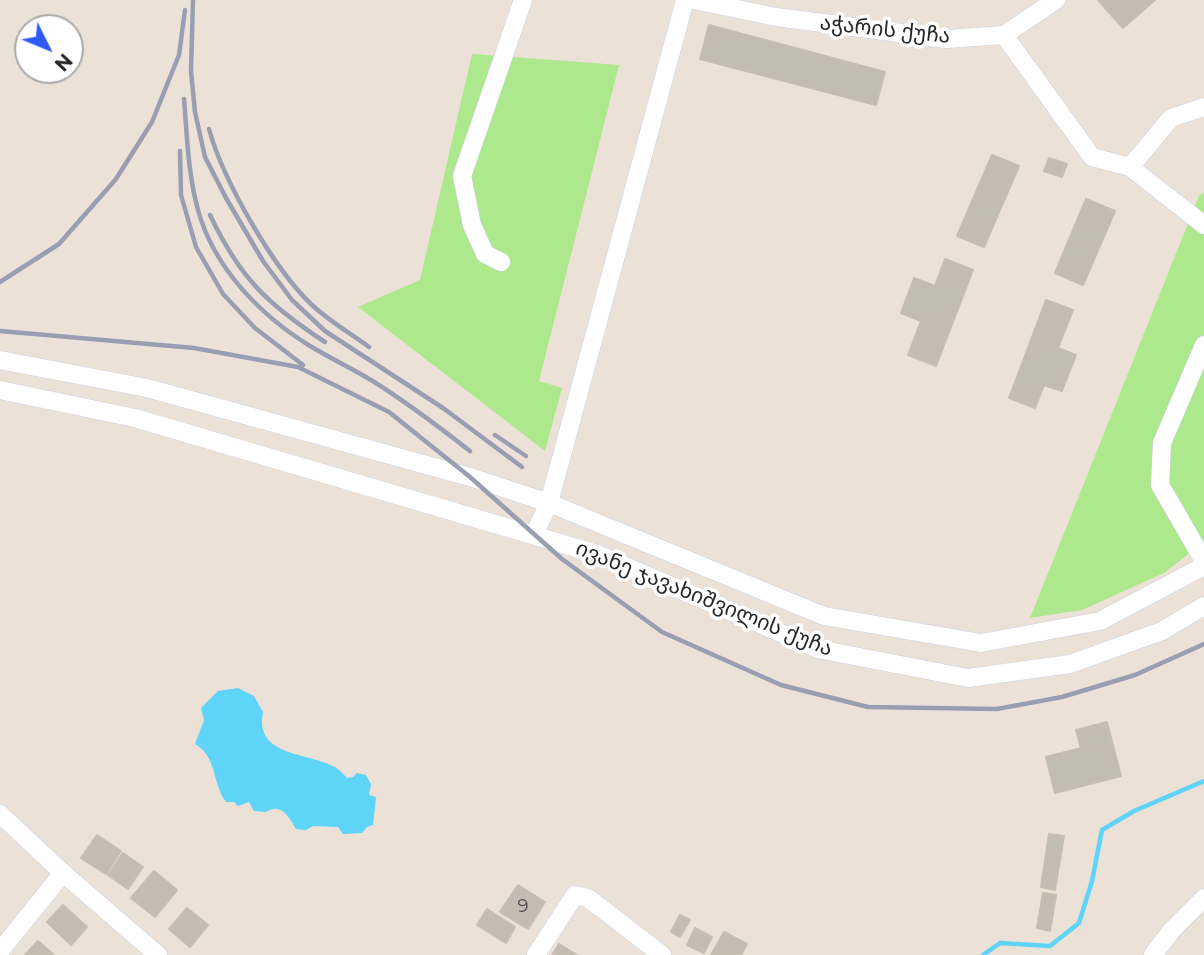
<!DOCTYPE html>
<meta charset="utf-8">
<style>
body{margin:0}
#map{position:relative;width:1204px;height:955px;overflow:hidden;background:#ebe1d6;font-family:Montserrat,sans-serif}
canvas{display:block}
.north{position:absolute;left:14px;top:14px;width:70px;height:70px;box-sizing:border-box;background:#fff;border:2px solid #a9a9a9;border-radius:50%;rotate:133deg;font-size:19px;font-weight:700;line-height:28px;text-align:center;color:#272727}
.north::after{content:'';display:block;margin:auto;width:24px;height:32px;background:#2f5cff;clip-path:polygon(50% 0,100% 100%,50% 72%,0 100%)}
</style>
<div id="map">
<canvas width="1204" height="955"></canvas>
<div class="north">N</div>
</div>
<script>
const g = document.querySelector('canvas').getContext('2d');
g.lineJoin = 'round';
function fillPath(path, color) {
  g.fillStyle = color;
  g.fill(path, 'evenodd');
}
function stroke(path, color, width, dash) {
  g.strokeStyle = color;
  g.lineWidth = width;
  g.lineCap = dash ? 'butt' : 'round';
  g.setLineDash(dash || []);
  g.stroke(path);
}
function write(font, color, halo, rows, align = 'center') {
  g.font = font + ' Montserrat,"Noto Sans Georgian",sans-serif';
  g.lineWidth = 7;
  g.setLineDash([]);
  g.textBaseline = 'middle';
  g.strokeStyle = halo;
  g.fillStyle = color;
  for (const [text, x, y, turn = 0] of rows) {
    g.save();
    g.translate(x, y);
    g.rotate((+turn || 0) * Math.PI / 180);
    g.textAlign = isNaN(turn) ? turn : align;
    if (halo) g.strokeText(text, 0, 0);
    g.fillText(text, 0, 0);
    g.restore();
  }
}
fillPath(new Path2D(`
 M472 54 619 65 539 381 562 388 545 451 358 307 420 280Z
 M1204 192V542L1164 573 1082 610 1030 618 1199 196Z`), '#aee88c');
fillPath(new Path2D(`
 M238 688 254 696 263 712C254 757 308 752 335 767 339 769 344 775 347 778L353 777 357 773 366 775 371 784 369 795 376 797 373 825 367 827 362 833 343 834 338 827 313 826 306 830 296 829C289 817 281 802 266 812L254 811 249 802 238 806 234 802H226C212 783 217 756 195 744L204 720 201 708 218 691Z`), '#5ed4f9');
stroke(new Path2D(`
 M983 955 1000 943 1050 946 1079 923 1092 881 1102 830 1134 811 1204 781`), '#5ed4f9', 4.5);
const building = new Path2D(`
 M1098 0H1155L1123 28Z
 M709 25 885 72 876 105 700 59Z
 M992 155 1019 166 984 247 957 236Z
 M1049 158 1067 164 1062 177 1044 171Z
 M1086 199 1115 211 1083 285 1055 273Z
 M945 259 973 270 936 366 908 355 921 321 901 313 914 278 935 286Z
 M1046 300 1073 310 1058 348 1076 355 1062 391 1044 385 1035 408 1009 398Z
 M1107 722 1121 776 1055 793 1046 757 1081 748 1076 730Z
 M1049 834 1064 836 1055 890 1041 887Z
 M97 835 121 851 106 874 81 858Z
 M123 853 143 867 128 889 108 875Z
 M154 871 177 890 155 917 131 898Z
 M518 885 545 902 528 929 500 912Z
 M1043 893 1056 895 1050 931 1037 928Z
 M63 905 87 927 71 945 47 922Z
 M187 908 208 925 190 947 169 929Z
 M487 909 515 927 506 943 477 925Z
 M680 915 690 920 680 937 671 932Z
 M695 928 712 937 704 953 687 945Z
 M724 932 747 944 741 955H711Z
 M38 941 54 955H25Z
 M559 944 577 955H552Z`);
fillPath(building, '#c2bcb3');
stroke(building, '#c6beb0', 2);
const minor = new Path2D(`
 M694 0 776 17 947 39 1004 35 1056 0
 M1004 35 1092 157 1130 167 1204 225
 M1130 167 1171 118 1204 107
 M501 262 485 254 472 225 462 176 523 0
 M1204 345 1162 443 1160 485 1204 561
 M0 360 147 388 470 477 549 503 824 616 981 643 1100 621 1204 566
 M0 390 135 418 597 554 818 649 968 678 1070 664 1162 631 1204 606
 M534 535 549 503 685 0
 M0 814 63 873 158 955
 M0 951 63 873
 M536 955 575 895 588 898 662 955
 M1153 955 1171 931 1204 898`);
stroke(minor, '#cbd0e2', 19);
stroke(minor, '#fff', 18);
stroke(new Path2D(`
 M193 0 191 71 195 112 205 157 226 198 263 261 292 300 325 331 443 408 522 467
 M184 99C187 135 188 174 198 210 214 268 260 315 310 346 330 358 351 368 371 380 405 401 438 426 470 451
 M209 129C223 180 273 268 312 305 329 321 350 333 369 347
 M180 151 181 195 196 247 223 294 255 328 303 365
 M210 215C240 278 267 304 325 342
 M0 282 59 244 116 179 152 122 179 55 185 10
 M0 331 194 348 298 367 389 412 470 477 562 559 662 632 781 685 868 707 997 709 1062 697 1135 675 1204 644
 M495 435 526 456`), '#999eb3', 4.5);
write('18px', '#4e4c4a', null, [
 ["9",523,907]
]);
write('21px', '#272727', '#fff', [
 ["აჭარის ქუჩა",885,30,6],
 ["ივანე ჯავახიშვილის ქუჩა",704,599,22]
]);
</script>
